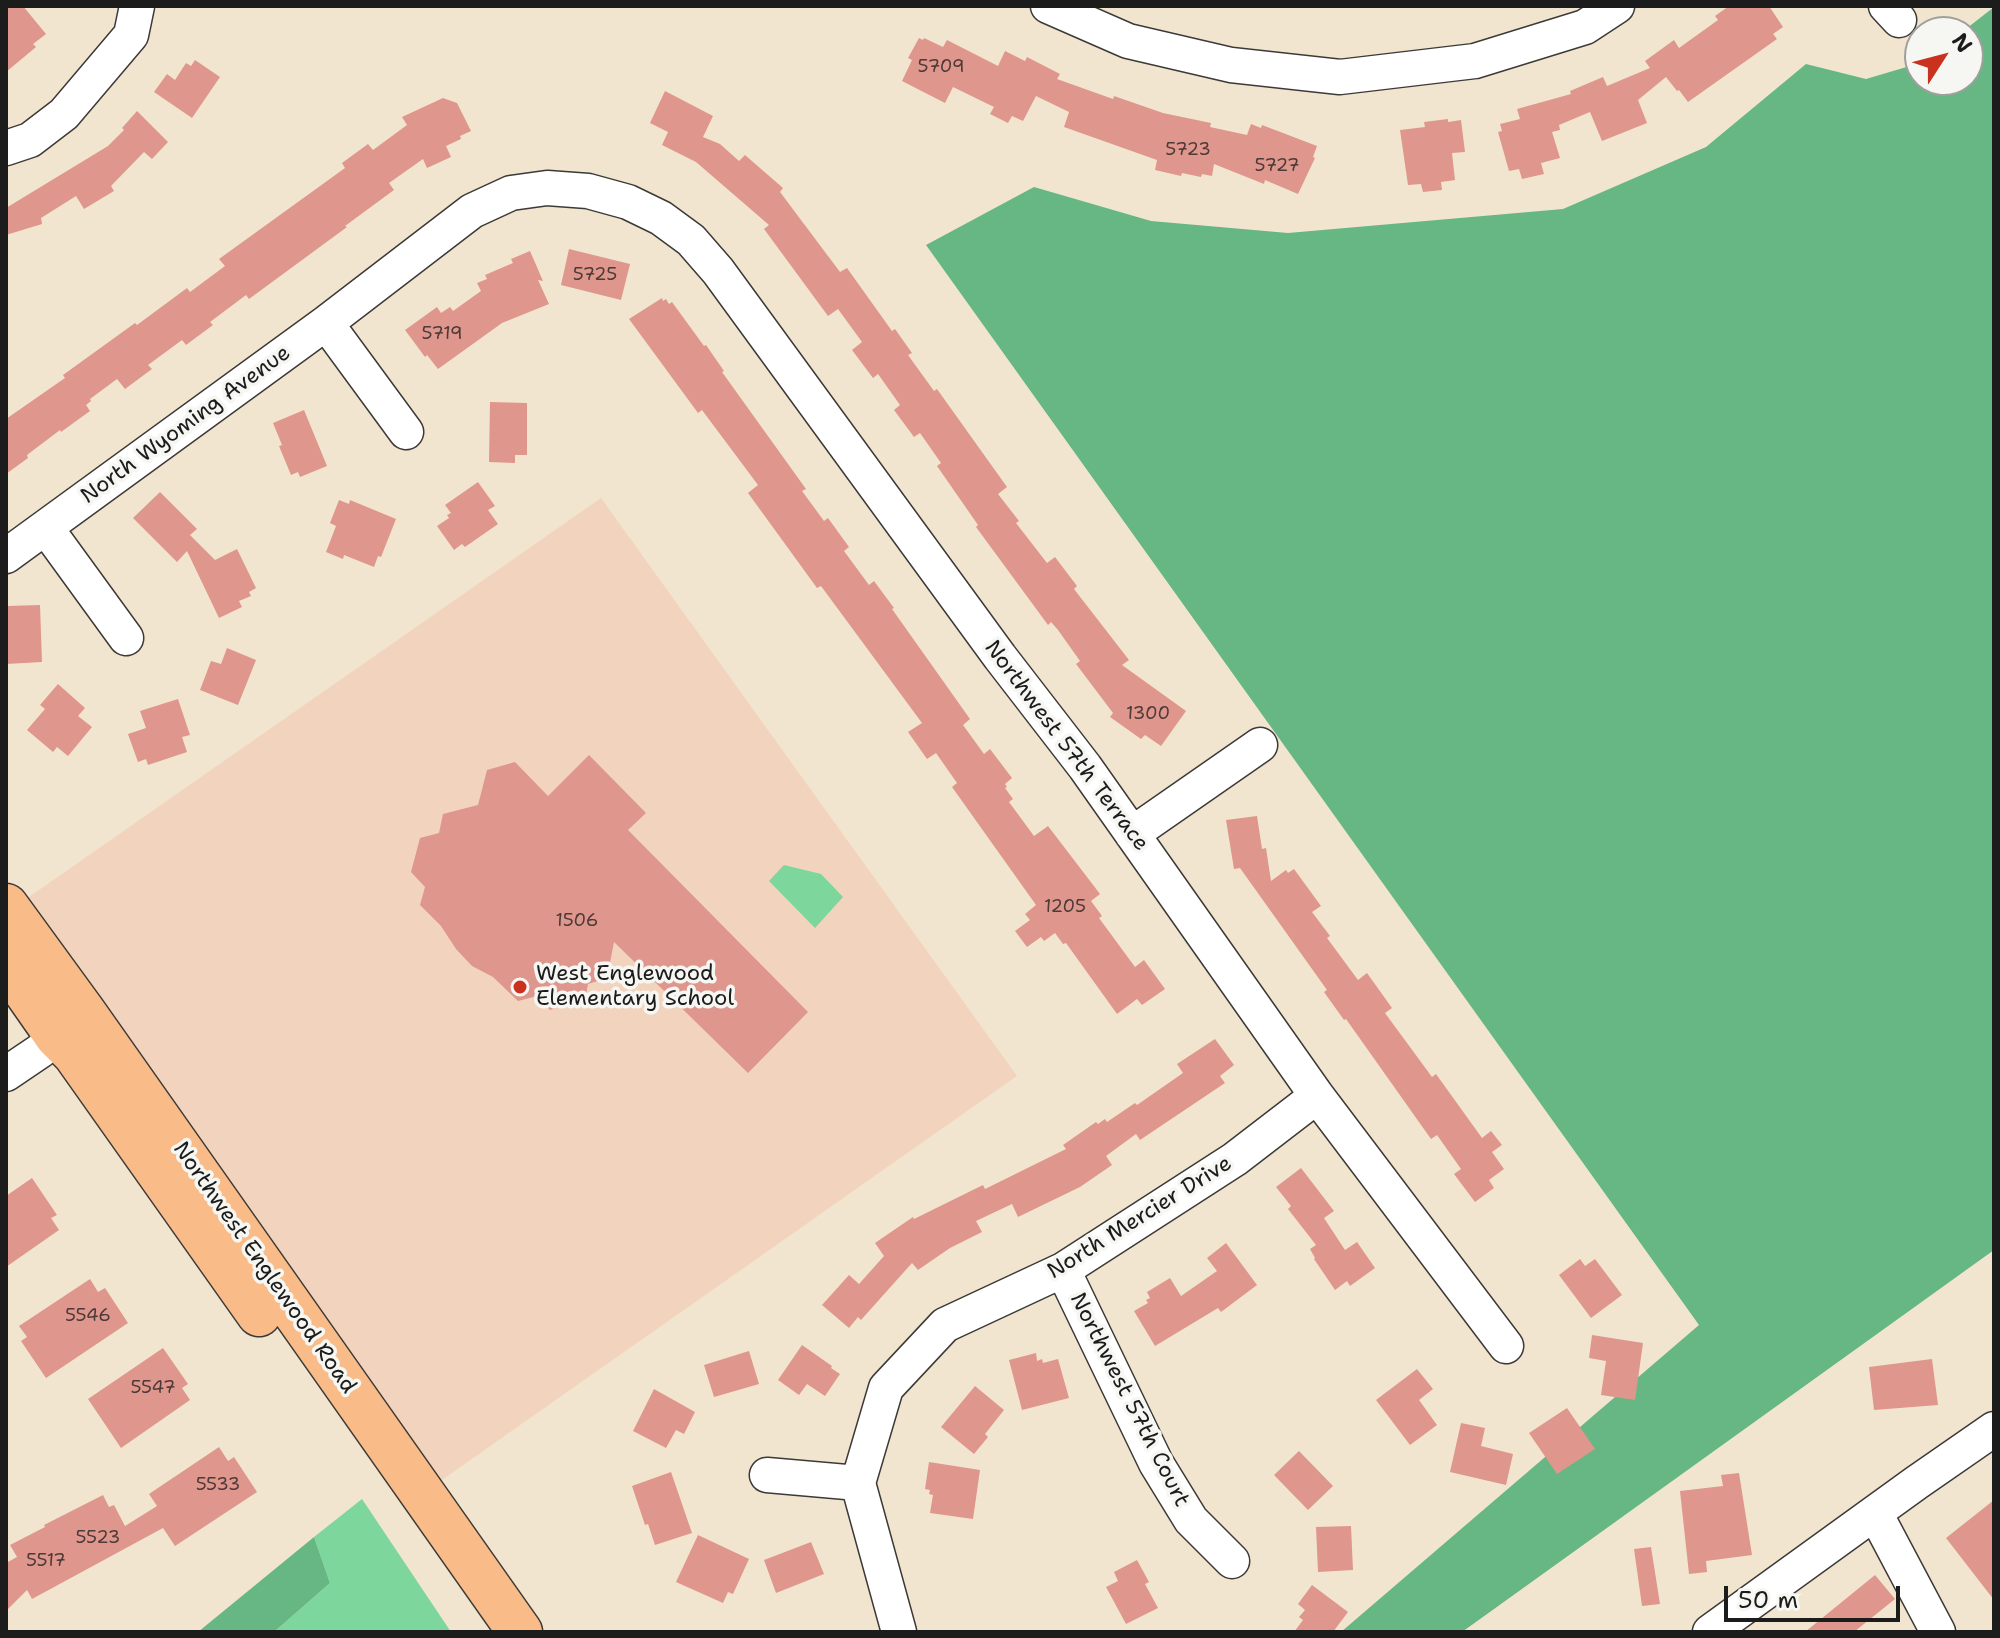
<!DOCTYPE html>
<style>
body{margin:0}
#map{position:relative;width:2000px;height:1638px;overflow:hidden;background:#f2e5cf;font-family:"Shantell Sans",sans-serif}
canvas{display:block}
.frame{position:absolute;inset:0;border:8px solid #1c1c1c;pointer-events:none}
.north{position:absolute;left:1904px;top:16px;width:80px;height:80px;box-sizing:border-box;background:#f6f6f2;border:2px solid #9f9f9c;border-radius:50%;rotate:54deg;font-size:22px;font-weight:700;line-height:32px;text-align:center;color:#1c1c1c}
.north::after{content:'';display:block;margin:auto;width:28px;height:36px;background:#c8321e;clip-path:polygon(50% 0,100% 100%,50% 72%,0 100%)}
.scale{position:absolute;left:1724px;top:1586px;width:176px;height:36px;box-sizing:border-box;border:4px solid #1c1c1c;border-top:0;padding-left:10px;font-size:24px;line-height:28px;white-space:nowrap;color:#1c1c1c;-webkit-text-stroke:6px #f6f6f2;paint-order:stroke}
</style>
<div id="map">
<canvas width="2000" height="1638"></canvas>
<div class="frame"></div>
<div class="north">N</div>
<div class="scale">50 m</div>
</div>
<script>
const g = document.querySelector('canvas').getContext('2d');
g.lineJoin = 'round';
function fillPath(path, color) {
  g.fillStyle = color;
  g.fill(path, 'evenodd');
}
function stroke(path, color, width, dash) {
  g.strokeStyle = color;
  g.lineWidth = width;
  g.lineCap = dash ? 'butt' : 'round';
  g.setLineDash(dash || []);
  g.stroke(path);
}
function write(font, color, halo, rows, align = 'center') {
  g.font = font + ' "Shantell Sans",sans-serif';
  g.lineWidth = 7;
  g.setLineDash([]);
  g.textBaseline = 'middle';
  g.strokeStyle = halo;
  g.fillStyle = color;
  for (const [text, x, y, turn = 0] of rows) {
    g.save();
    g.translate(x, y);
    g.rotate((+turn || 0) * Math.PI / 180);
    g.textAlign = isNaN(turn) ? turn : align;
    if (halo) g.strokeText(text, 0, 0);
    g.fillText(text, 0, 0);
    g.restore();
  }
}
fillPath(new Path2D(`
 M601 498 1017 1076 432 1487 26 899Z`), '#f2d4be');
fillPath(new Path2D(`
 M784 865 821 874 843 897 815 928 769 881Z
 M362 1499 451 1632H274L330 1583 314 1537Z`), '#7dd69b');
fillPath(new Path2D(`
 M1994 7V1250L1462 1632H1341L1699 1325 926 245 1034 187 1151 221 1288 233 1563 209 1706 147 1806 64 1866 79 1920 63V80H1968V32H1962Z
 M314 1537 330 1583 274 1632H198Z`), '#66b783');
fillPath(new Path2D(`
 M6 6H23L46 34 33 44 36 47 6 72Z
 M1729 6H1769L1783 27 1773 34 1777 39 1688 102 1679 90 1677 91 1666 77 1638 100 1647 123 1602 141 1590 112 1559 125 1560 130 1552 132 1560 158 1541 163 1544 174 1522 179 1519 169 1509 171 1498 132 1502 131 1500 124 1520 119 1517 109 1571 94 1570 91 1603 77 1607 86 1650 68 1645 61 1674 40 1679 48 1718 20 1715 16Z
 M919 38 923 40 924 38 943 47 947 40 998 66 1005 51 1025 61 1027 57 1060 74 1057 79 1113 99 1114 96 1163 113 1211 123 1210 127 1247 135 1251 124 1261 128 1262 125 1317 146 1313 157 1315 158 1298 194 1265 180 1264 184 1214 164 1212 176 1202 174 1201 177 1182 173 1181 176 1155 170 1157 160 1064 127 1069 112 1036 96 1023 121 1012 116 1008 123 990 114 994 107 953 87 945 103 902 81 912 60 908 58Z
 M195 60 220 77 192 118 154 92 167 74 175 80 186 63 191 66Z
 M665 91 713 116 703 137 720 144 739 161 745 155 783 188 780 192 840 272 847 268 892 331 895 329 912 353 908 355 934 391 937 389 1007 487 998 494 1019 521 1016 523 1047 563 1055 557 1077 586 1074 589 1129 660 1122 665 1186 711 1161 746 1145 735 1141 739 1110 717 1113 713 1076 664 1080 661 1058 630 1051 622 1048 625 976 527 978 525 937 466 941 463 920 433 914 437 894 410 900 405 878 374 873 378 852 350 862 342 838 309 828 316 764 229 769 225 696 162 662 145 668 132 650 123Z
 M443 98 457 103 471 131 460 136 461 139 446 146 451 157 427 168 423 159 389 183 394 190 345 226 347 227 249 299 246 295 210 322 213 325 186 345 182 340 148 365 152 369 125 389 117 379 90 399 91 401 86 405 90 411 61 432 60 430 27 455 28 458 6 474V419L65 378 63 375 135 323 137 325 187 288 190 292 225 266 219 259 345 168 342 163 368 144 373 150 407 125 402 117Z
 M137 111 168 142 152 159 144 152 111 186 114 191 84 209 76 196 41 218 42 224 6 235V208L108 146 124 130 122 128Z
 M1448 119V122L1461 120 1465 152 1452 153 1455 180 1441 182 1442 190 1423 192 1421 184 1408 185 1400 130 1425 127 1424 122Z
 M569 249 630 264 621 300 561 285Z
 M530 251 543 281 538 280 549 304 502 323 438 369 427 355 425 357 405 330 437 307 441 313 450 307 453 311 481 291 477 283 487 279 485 275 513 263 511 259Z
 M662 298 663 301 666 299 669 304 672 302 704 346 706 345 724 371 722 372 806 489 802 491 824 521 828 518 849 547 844 551 869 585 874 581 894 608 892 609 970 719 963 725 984 754 990 749 1012 778 1005 784 1007 787 1005 788 1013 799 1009 802 1034 836 1048 826 1100 894 1091 901 1102 916 1099 918 1135 967 1144 960 1165 989 1142 1005 1137 999 1117 1014 1066 943 1063 944 1055 933 1044 941 1041 937 1027 947 1015 931 1030 920 1025 914 1036 905 952 787 957 783 936 753 927 759 908 732 922 723 821 586 817 588 748 493 758 485 702 410 698 413 629 319Z
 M490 402 527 403V455H515V463L489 462Z
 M304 410 327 466 300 477 298 472 291 475 279 446 282 445 273 423Z
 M478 482 495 506 488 510 498 524 465 547 462 544 454 550 437 526 449 518 447 515 451 513 445 505Z
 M160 492 197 529 190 535 215 560 237 549 256 588 249 592 251 596 239 601 242 607 219 618 187 551 177 562 133 518Z
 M339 500 349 504 350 500 396 519 381 557 378 556 374 567 344 555 343 559 326 552 336 526 330 523Z
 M40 605 42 662 6 664 7 606Z
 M227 648 256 660 238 705 200 690 211 661 221 664Z
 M58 684 85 708 78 716 92 727 68 756 57 747 53 752 27 730 45 709 40 705Z
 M178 699 190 735 182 737 187 752 148 765 146 759 138 762 128 734 146 728 140 711Z
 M589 755 646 813 628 830 808 1012 748 1073 614 942 607 978 588 984 585 1000 550 1010 537 996 518 1001 493 977 472 966 456 949 441 926 420 905 425 887 411 872 420 838 439 833 443 814 478 805 487 770 515 762 548 796Z
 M1257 816 1262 849 1266 848 1271 881 1286 870 1288 873 1294 869 1321 906 1312 912 1330 936 1327 938 1358 980 1367 973 1392 1008 1385 1013 1432 1077 1436 1074 1482 1138 1491 1131 1502 1145 1492 1152 1504 1169 1489 1180 1494 1188 1475 1202 1454 1174 1461 1169 1437 1135 1431 1139 1346 1019 1344 1020 1324 992 1327 990 1240 868 1234 869 1226 820Z
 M1215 1039 1234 1065 1220 1076 1225 1083 1140 1140 1136 1134 1106 1156 1112 1165 1080 1187 1018 1217 1012 1204 976 1221 982 1232 950 1248 918 1270 912 1263 861 1320 858 1317 849 1328 822 1305 849 1275 859 1284 884 1256 875 1243 913 1217 914 1219 983 1185 985 1189 1066 1149 1063 1145 1096 1122 1098 1124 1105 1119 1107 1122 1135 1103 1137 1105 1183 1073 1177 1064Z
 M1301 1168 1334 1211 1324 1218 1345 1250 1357 1242 1375 1268 1350 1286 1347 1281 1335 1290 1314 1259 1315 1258 1310 1249 1316 1245 1288 1209 1291 1206 1276 1187Z
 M32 1178 57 1215 51 1218 59 1230 6 1267V1196Z
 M1226 1243 1257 1285 1221 1312 1218 1308 1155 1346 1134 1311 1148 1303 1146 1300 1150 1298 1147 1292 1170 1278 1181 1296 1217 1271 1207 1258Z
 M1580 1259 1585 1266 1595 1259 1622 1295 1591 1318 1559 1275Z
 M90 1279 98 1292 105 1288 128 1323 46 1378 21 1341 27 1337 19 1326Z
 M1592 1335 1643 1343 1635 1400 1601 1395 1606 1361 1589 1358Z
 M802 1345 832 1366 831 1368 840 1374 825 1396 807 1384 799 1395 778 1380Z
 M163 1348 188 1384 182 1388 190 1400 121 1448 88 1399Z
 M749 1351 759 1384 714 1397 704 1365Z
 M1036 1353 1037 1361 1042 1359 1043 1363 1058 1359 1069 1398 1022 1410 1009 1360Z
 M1932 1359 1938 1405 1874 1410 1869 1367Z
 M1417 1369 1433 1389 1419 1400 1437 1425 1410 1445 1376 1400Z
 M975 1386 1004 1410 985 1434 988 1437 974 1454 941 1427Z
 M654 1389 695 1412 684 1434 676 1430 666 1448 633 1431Z
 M1567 1408 1595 1449 1557 1474 1529 1433Z
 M1461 1423 1485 1428 1481 1446 1513 1454 1506 1485 1450 1472Z
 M219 1447 228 1461 234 1457 257 1492 175 1546 163 1528 32 1599 27 1590 6 1611V1563L17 1557 10 1545 45 1527 44 1525 103 1495 109 1507 114 1505 125 1526 157 1506 149 1494Z
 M1299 1451 1333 1486 1308 1510 1274 1475Z
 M929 1462 980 1470 973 1519 930 1513 933 1495 929 1494 930 1490 925 1489Z
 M671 1472 692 1533 655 1545 648 1524 645 1525 632 1486Z
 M1739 1473 1752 1555 1706 1561 1707 1572 1689 1574 1680 1491 1723 1486 1721 1475Z
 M1994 1500V1600L1946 1538Z
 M1351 1526 1353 1570 1318 1572 1316 1527Z
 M698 1535 749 1559 733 1594 728 1592 723 1603 676 1582Z
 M811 1542 824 1574 776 1593 764 1560Z
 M1651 1547 1660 1604 1642 1606 1634 1549Z
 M1137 1560 1149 1582 1145 1584 1158 1608 1126 1624 1106 1587 1118 1581 1114 1572Z
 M1875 1575 1895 1599 1854 1632H1805Z
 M1312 1585 1348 1612 1333 1632H1294L1303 1620 1299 1617 1305 1610 1298 1604Z`), '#df968d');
const minor = new Path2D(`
 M1048 6 1128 41 1231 65 1340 77 1475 61 1585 27 1617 6
 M1886 6 1899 20
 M6 148 30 140 64 114 131 35 137 6
 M326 323 406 432
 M46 528 126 638
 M6 556 326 323 472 211 511 193 547 188 588 191 628 202 661 218 691 240 718 271 1000 657 1085 767 1317 1096 1506 1346
 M1132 834 1260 745
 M6 1074 40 1051 75 1020
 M1063 1270 1156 1463 1191 1520 1232 1561
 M767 1475 858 1483
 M1875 1513 1938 1632
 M899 1632 858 1483 886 1388 945 1325 1063 1270 1235 1159 1317 1096
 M1710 1632 1916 1483 1994 1429`);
const major = new Path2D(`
 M6 906 84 1013 520 1632
 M6 963 57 1036 75 1054 259 1314`);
stroke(minor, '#3c3a37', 37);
stroke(major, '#3c3a37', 47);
stroke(minor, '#fff', 34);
stroke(major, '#f9bc89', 44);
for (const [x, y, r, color] of [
 [520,987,8,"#c8321e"]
]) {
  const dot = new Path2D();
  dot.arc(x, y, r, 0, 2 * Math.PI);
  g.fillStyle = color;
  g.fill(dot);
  stroke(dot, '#f6f6f2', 3);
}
write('18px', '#4d3a38', null, [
 ["5709",941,67],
 ["5723",1188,150],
 ["5727",1277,166],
 ["5725",595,275],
 ["5719",442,334],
 ["1300",1148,714],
 ["1205",1065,907],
 ["1506",577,921],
 ["5546",88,1316],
 ["5547",153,1388],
 ["5533",218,1485],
 ["5523",98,1538],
 ["5517",46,1561]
]);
write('22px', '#1c1c1c', '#f6f6f2', [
 ["North Wyoming Avenue",186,425,-36],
 ["Northwest 57th Terrace",1066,746,53],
 ["North Mercier Drive",1140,1218,-32],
 ["Northwest Englewood Road",264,1268,55],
 ["Northwest 57th Court",1129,1400,63]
]);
write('22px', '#1c1c1c', '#f6f6f2', [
 ["West Englewood",536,974],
 ["Elementary School",536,999]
], 'left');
</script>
